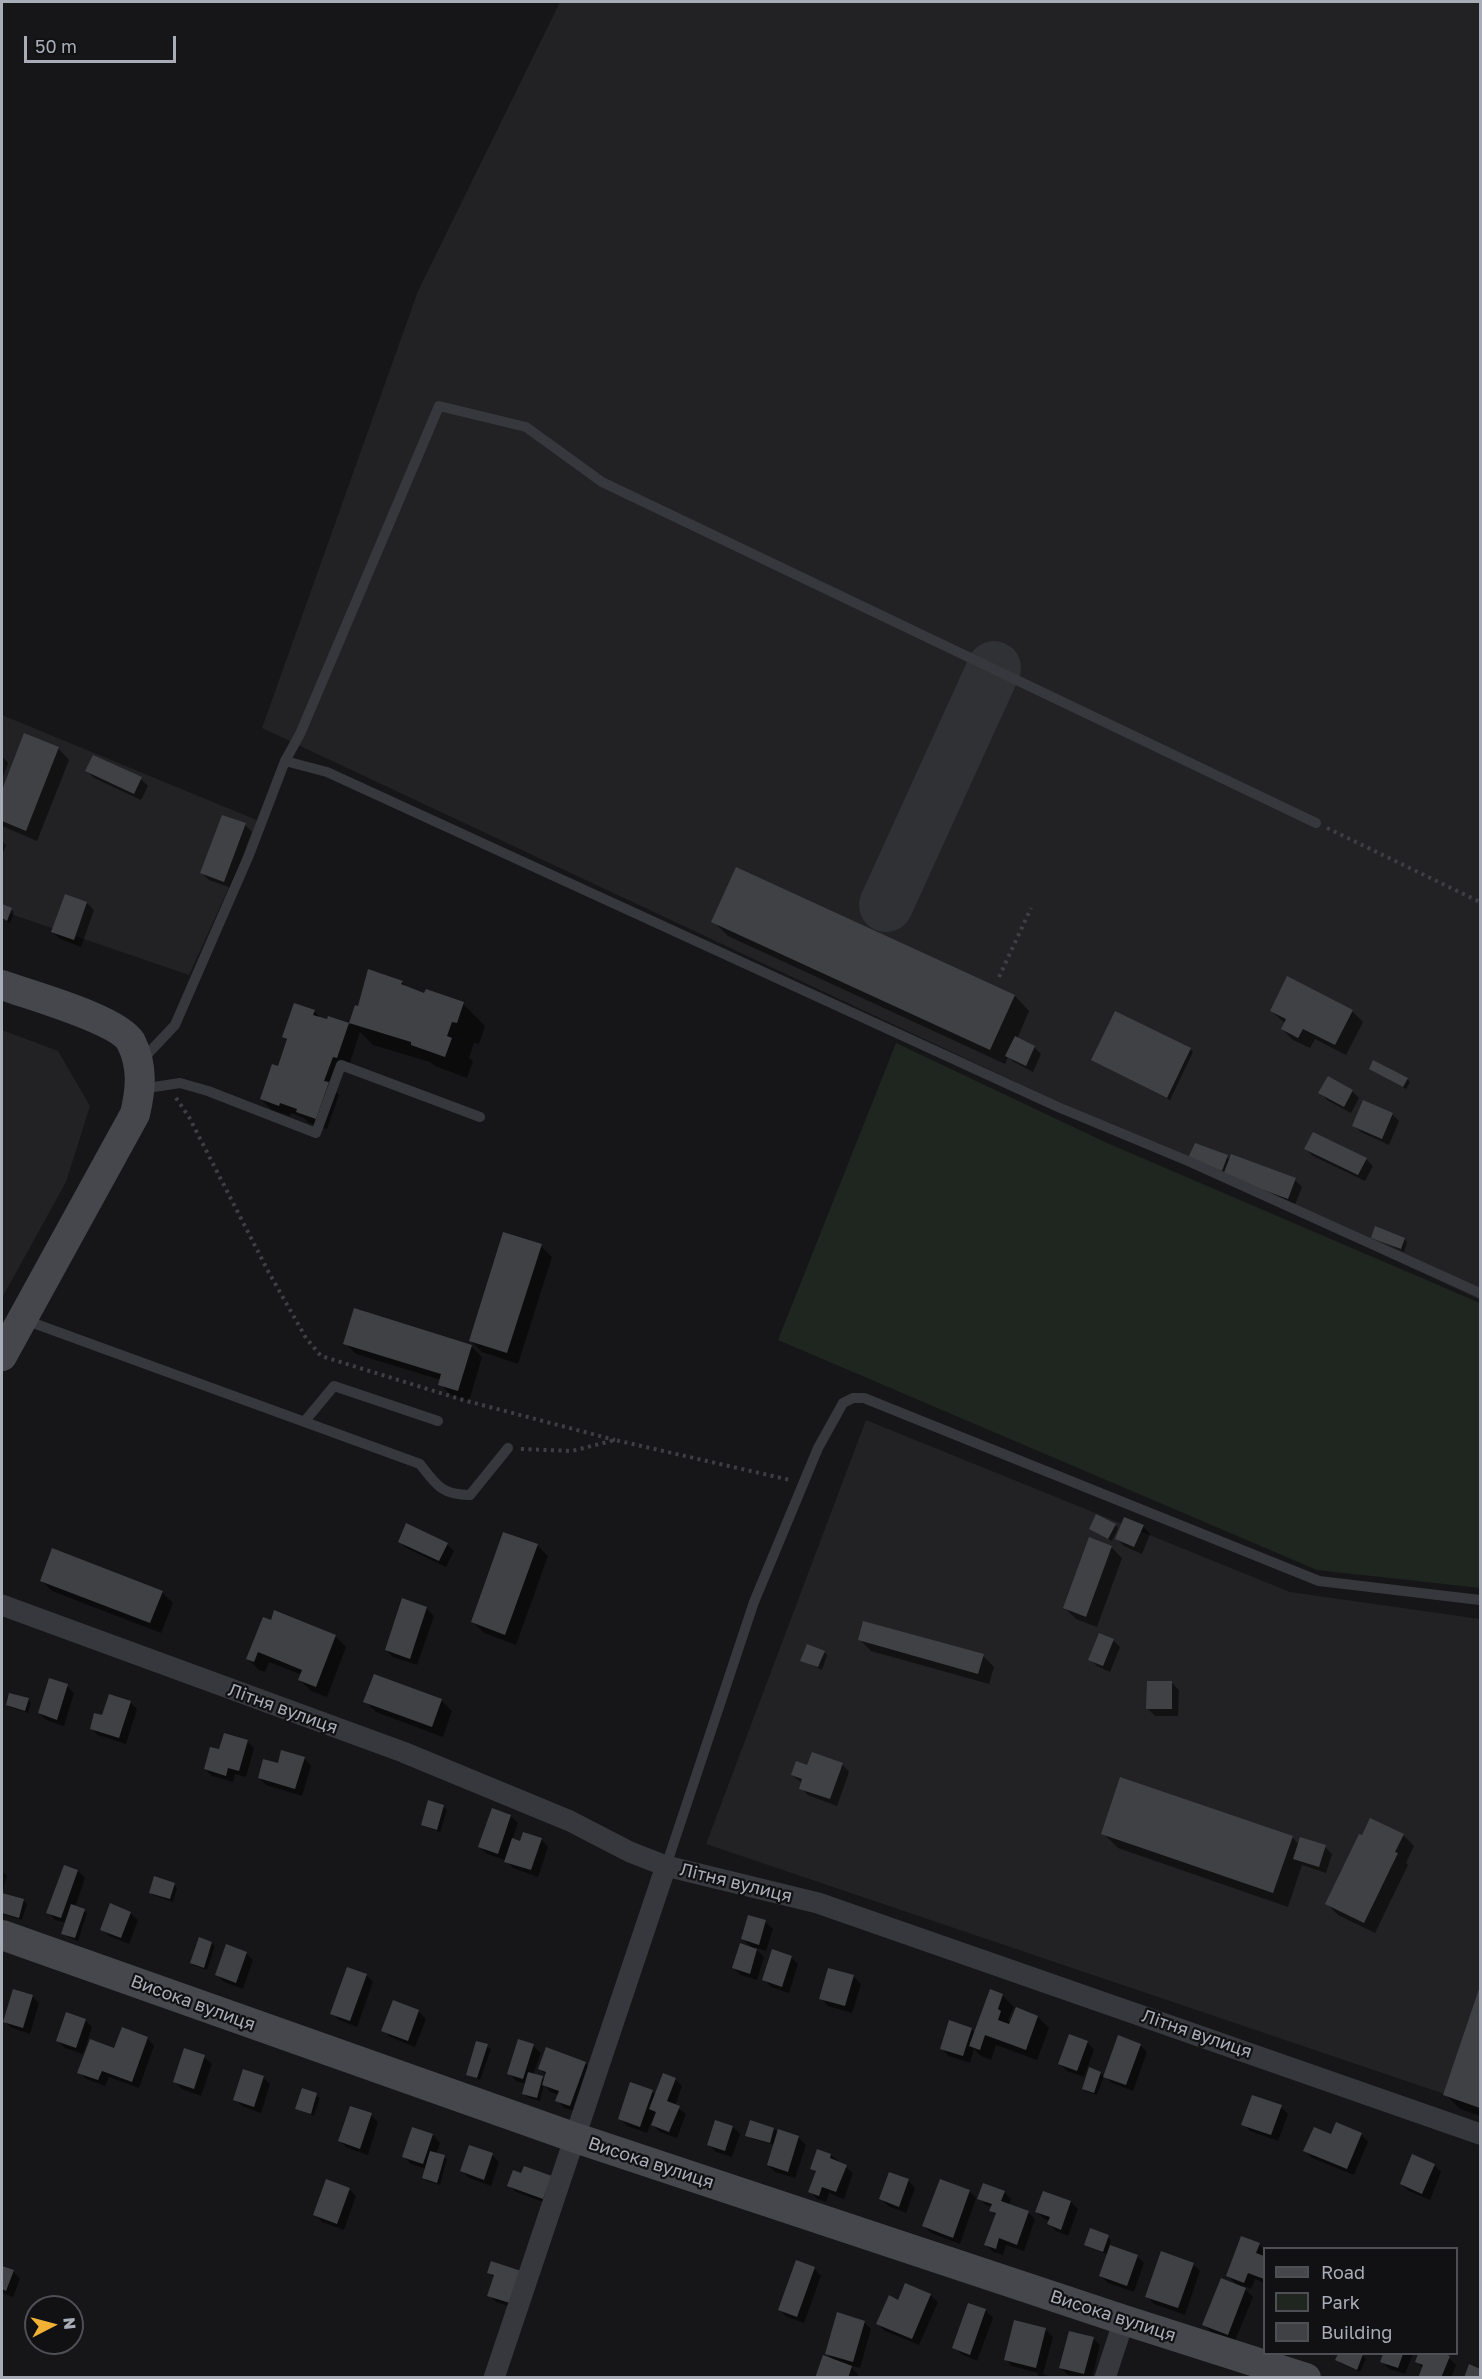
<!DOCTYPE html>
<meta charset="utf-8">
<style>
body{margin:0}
#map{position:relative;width:1482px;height:2379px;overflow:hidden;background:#161618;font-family:"Golos Text",sans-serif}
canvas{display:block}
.frame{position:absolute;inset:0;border:3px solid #a8adb8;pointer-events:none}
.legend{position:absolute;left:1263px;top:2247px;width:195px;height:108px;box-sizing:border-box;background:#111113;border:2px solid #4d4f55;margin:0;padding:8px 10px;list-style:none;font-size:18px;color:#a8adb8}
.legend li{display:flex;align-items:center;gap:12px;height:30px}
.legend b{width:30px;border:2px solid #4d4f55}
.north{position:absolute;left:24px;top:2295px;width:60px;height:60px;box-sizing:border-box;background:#111113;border:2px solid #4d4f55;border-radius:50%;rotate:84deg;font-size:16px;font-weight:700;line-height:24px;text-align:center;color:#a8adb8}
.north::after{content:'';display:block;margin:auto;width:21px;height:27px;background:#f2b134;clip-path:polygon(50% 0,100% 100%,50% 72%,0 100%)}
.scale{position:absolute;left:24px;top:36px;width:152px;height:27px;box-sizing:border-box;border:3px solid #a8adb8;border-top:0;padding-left:8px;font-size:18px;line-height:21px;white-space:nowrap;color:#a8adb8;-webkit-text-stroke:4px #111113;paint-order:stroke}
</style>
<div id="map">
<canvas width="1482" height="2379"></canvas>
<div class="frame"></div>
<ul class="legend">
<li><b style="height:8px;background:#45474d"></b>Road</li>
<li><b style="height:16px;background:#1e261f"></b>Park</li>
<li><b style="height:16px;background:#404145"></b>Building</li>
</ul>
<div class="north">N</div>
<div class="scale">50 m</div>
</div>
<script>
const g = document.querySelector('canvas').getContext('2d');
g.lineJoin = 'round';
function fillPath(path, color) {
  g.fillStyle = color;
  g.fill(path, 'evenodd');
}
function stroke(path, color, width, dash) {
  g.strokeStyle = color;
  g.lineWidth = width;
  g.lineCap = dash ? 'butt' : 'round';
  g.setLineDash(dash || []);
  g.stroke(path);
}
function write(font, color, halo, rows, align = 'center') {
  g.font = font + ' "Golos Text",sans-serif';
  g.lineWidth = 4.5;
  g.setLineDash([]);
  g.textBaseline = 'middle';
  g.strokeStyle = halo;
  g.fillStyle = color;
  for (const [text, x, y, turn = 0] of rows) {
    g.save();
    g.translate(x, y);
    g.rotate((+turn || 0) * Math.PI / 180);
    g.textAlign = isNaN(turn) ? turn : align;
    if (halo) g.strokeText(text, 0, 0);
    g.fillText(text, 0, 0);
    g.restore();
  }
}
fillPath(new Path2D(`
 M560 2H1480V1300L262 728 418 291Z
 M2 715 259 821 189 975 2 911Z
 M2 1030 58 1051 90 1106 66 1182 2 1298Z
 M866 1420 1290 1592 1480 1619V2106L706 1844Z`), '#222225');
fillPath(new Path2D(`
 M896 1043 1107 1143 1480 1303V1588L1317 1570 778 1340Z`), '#1e261f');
fillPath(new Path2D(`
 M25 735 58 748 69 760 37 841 2 826V794Z
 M2 756 8 763 2 780Z
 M87 771 141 779 148 786 141 800 94 778Z
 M245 825 252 832 231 888 209 880 202 873Z
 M2 841 6 845 2 856Z
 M87 903 94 910 81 947 60 939 53 932Z
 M2 905 14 912 10 923 2 919Z
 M713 921 1015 996 1029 1011 1017 1039 1034 1047 1041 1054 1033 1072 1014 1062 1008 1057 1005 1064 728 936Z
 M402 982 408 989 425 995 463 1004 485 1026 479 1044 474 1043 469 1058 473 1061 467 1078 435 1066 430 1062 373 1045 360 1032 348 1068 344 1067 335 1091 339 1095 327 1129 309 1123 304 1118 291 1113 290 1116 272 1110 261 1099 279 1068 288 1041 283 1037 314 1011 322 1019 328 1021 329 1018 350 1025 356 1006 359 1008Z
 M1271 1011H1352L1363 1022 1346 1055 1315 1039 1310 1048 1293 1040 1282 1029 1285 1023Z
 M1190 1049 1193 1052 1170 1100 1092 1060Z
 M1371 1069 1407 1079 1410 1082 1406 1089Z
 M1352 1091 1359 1098 1351 1113 1327 1100 1320 1092Z
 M1392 1114 1399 1121 1389 1145 1361 1132 1353 1125Z
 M1196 1145 1227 1157 1231 1160 1295 1180 1302 1187 1295 1205 1232 1182Z
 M1306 1149 1366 1159 1373 1166 1365 1181 1313 1156Z
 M1372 1237 1404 1239 1407 1242 1404 1252Z
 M541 1246 552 1257 518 1364 482 1352 471 1341Z
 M345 1343 471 1346 482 1357 469 1401 451 1395 440 1384 441 1380 356 1354Z
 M1115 1525 1118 1528 1112 1541 1090 1529Z
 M1143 1526 1150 1534 1142 1554 1124 1546 1117 1539Z
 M399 1541 447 1544 454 1551 446 1567 406 1548Z
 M537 1545 548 1556 516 1645 484 1633 473 1622Z
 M1111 1547 1122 1558 1097 1627 1076 1619 1065 1608Z
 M41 1580 162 1592 173 1603 161 1633 52 1591Z
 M403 1600 427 1609 434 1616 417 1665 393 1657 386 1650Z
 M263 1619 335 1636 346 1647 327 1697 311 1691 300 1680 302 1675 269 1662 265 1672 259 1670 248 1659Z
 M860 1640 983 1656 994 1667 989 1684 871 1651Z
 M1113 1640 1120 1647 1110 1672 1097 1666 1090 1659Z
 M824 1652 827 1655 822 1670 802 1660Z
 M1172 1683 1179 1690 1178 1716H1155L1148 1709Z
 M67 1686 74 1693 64 1726 46 1720 39 1713Z
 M28 1699 31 1703 28 1713 10 1707 7 1704Z
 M441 1700 452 1711 443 1737 376 1712 365 1701Z
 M130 1702 137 1709 126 1744 98 1735 91 1728 103 1717Z
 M247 1741 254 1748 246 1777 235 1774 233 1782 212 1776 205 1769 220 1751Z
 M304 1758 311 1766 302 1796 266 1785 259 1778 279 1765Z
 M842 1764 849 1772 837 1806 808 1795 801 1788 802 1783 792 1775 808 1767Z
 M443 1807 447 1810 440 1832 426 1827 423 1824Z
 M510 1816 518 1823 512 1840 521 1843 541 1839 548 1847 538 1877 513 1868 505 1860 487 1854 479 1847Z
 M1103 1833 1292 1837 1299 1845 1325 1847 1332 1854 1326 1873 1302 1865 1288 1907 1118 1848Z
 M1403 1835 1414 1846 1406 1863 1408 1865 1375 1933 1338 1915 1327 1904Z
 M65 1866 78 1871 85 1878 75 1907 87 1913 78 1941 66 1936 63 1933 66 1923 55 1920 48 1912Z
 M2 1871 7 1876 2 1892Z
 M174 1884 177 1888 173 1902 153 1895 150 1892Z
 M2 1894 24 1901 27 1904 22 1920 2 1914Z
 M130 1913 138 1920 129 1944 109 1936 102 1929Z
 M765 1922 773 1929 766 1951 754 1947 764 1957 757 1980 741 1975 733 1968 753 1949 743 1939Z
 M211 1943 215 1946 207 1970 195 1966 192 1963Z
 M246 1953 253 1960 243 1989 224 1982 217 1975Z
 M791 1957 798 1964 789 1993 771 1987 764 1979Z
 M366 1975 373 1982 357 2027 339 2020 332 2013Z
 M853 1976 861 1984 852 2013 828 2006 821 1998Z
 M991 1991 1003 1996 1014 2007 1008 2020 1011 2023 1038 2017 1049 2028 1037 2060 996 2045 991 2060 981 2056 974 2049 970 2063 949 2056 942 2049 971 2029 975 2033Z
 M1480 1991V2116L1460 2109 1445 2094Z
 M32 1996 39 2003 30 2034 12 2028 4 2021Z
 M394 2002 419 2012 426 2019 415 2047 390 2037 383 2030Z
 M85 2020 92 2027 83 2054 65 2048 58 2041Z
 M147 2038 154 2046 139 2088 109 2077 105 2086 86 2079 79 2072 115 2050Z
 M1087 2042 1094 2050 1084 2077 1067 2071 1060 2064Z
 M477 2043 491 2049 480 2080 467 2074Z
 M1140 2045 1147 2052 1133 2091 1112 2083 1105 2076Z
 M533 2046 541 2053 533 2075 545 2080 547 2076 540 2069 585 2063 592 2070 577 2112 564 2108 557 2100 559 2095 550 2092 544 2085 540 2101 527 2097 524 2093 526 2084 516 2081 509 2073Z
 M204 2057 212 2064 201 2096 182 2089 175 2082Z
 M1100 2073 1104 2076 1097 2095 1087 2092 1083 2089Z
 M263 2077 270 2084 261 2113 242 2106 235 2099Z
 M675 2079 682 2086 675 2106 686 2114 677 2138 660 2132 651 2123 647 2133 627 2126 620 2118 652 2091 656 2095Z
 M303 2090 320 2098 314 2116 297 2108Z
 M1281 2107 1288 2114 1278 2141 1250 2131 1243 2124Z
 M371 2115 378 2122 368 2155 347 2148 340 2141Z
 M733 2127 740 2134 732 2157 716 2152 709 2145Z
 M413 2129 433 2135 440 2143 436 2154 447 2159 440 2185 427 2181 424 2178 426 2169 411 2164 404 2157Z
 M774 2129 778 2133 779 2131 799 2138 806 2145 795 2178 775 2172 768 2165 774 2145 750 2138 747 2135Z
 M1361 2134 1368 2142 1354 2175 1312 2158 1305 2151 1332 2136Z
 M492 2155 499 2162 491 2186 469 2178 462 2171Z
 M831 2155 853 2173 844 2199 829 2193 826 2202 817 2199 810 2191 817 2173 812 2168Z
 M1434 2165 1441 2172 1430 2200 1409 2191 1401 2184Z
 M908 2180 915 2188 906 2213 888 2206 881 2199Z
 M509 2185H558L551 2205 516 2192Z
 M349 2189 356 2196 344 2230 322 2222 315 2214Z
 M969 2191 976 2198 960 2244 931 2233 924 2226Z
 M1004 2192 1011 2199 1009 2205 1028 2212 1035 2219 1024 2251 1006 2245 1003 2255 993 2252 986 2245 996 2216 991 2210 992 2207 986 2205 979 2198Z
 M1044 2193 1071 2202 1078 2209 1068 2236 1056 2231 1049 2224 1050 2221 1044 2219 1037 2212Z
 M1108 2237 1111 2240 1109 2246 1137 2256 1144 2263 1134 2292 1108 2283 1101 2276 1108 2255 1085 2245Z
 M1259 2244 1264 2250V2283L1255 2279 1251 2289 1241 2285 1253 2297 1235 2341 1211 2332 1204 2324 1239 2287 1228 2276Z
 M492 2263 517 2309 496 2302 489 2295 495 2278 489 2273Z
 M1193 2264 1200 2271 1185 2315 1154 2304 1147 2296Z
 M2 2267 13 2271 20 2279 13 2297 2 2293Z
 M814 2268 821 2276 804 2323 787 2317 780 2310Z
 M930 2295 938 2302 919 2345 885 2331 878 2324 899 2302Z
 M969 2305 986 2311 993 2318 977 2361 961 2354 954 2347Z
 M864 2322 871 2329 860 2368 849 2365 858 2374 857 2378H817L834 2361 827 2353Z
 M1046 2330 1053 2337 1043 2374 1053 2378H1037L1038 2373 1012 2366 1005 2359Z
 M1093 2338 1100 2345 1092 2378 1068 2375 1061 2368Z
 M1339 2354 1363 2356 1366 2359 1360 2372 1340 2363 1337 2359Z
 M1385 2354H1413L1405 2374 1389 2369 1382 2361Z
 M1420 2354H1440L1449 2358 1456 2365 1451 2378H1420L1423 2368 1416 2361Z`), '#0007');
stroke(new Path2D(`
 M886 905 994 668`), '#303135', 54);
fillPath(new Path2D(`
 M24 733 59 747 26 831 2 821V790Z
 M93 755 142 777 134 794 85 771Z
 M222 815 246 823 224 882 200 873Z
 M736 867 1015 995 990 1050 711 922Z
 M65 894 87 902 74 940 51 932Z
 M2 904 12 908 7 921 2 918Z
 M368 969 403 981 401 984 424 993 426 989 464 1002 457 1023 452 1022 447 1036 452 1038 445 1057 411 1045V1042L349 1023 355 1005 358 1006Z
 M1287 976 1353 1010 1335 1045 1303 1029 1298 1038 1281 1029 1286 1019 1270 1011Z
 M294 1003 315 1010 313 1015 327 1019 328 1016 349 1023 337 1058 333 1057 324 1081 329 1082 316 1119 296 1112 297 1109 280 1103 279 1106 260 1099 272 1064 278 1066 287 1039 282 1037Z
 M1115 1011 1191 1048 1167 1098 1091 1060Z
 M1015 1036 1035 1046 1026 1066 1005 1056Z
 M1373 1060 1408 1078 1403 1087 1369 1069Z
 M1328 1076 1353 1090 1344 1107 1318 1093Z
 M1363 1100 1393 1113 1382 1139 1352 1126Z
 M1313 1132 1367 1158 1358 1175 1304 1149Z
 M1195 1143 1228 1155 1222 1171 1188 1158Z
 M1231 1154 1296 1178 1288 1199 1223 1175Z
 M1375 1226 1405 1238 1401 1249 1371 1238Z
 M503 1232 542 1244 507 1353 469 1341Z
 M354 1308 472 1345 458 1391 438 1385 441 1374 343 1344Z
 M1096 1514 1116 1524 1108 1539 1089 1529Z
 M1124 1517 1144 1525 1134 1547 1115 1539Z
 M406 1523 448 1543 439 1561 398 1542Z
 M503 1532 538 1544 505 1635 471 1622Z
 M1089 1537 1112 1546 1086 1617 1063 1608Z
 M52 1548 163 1591 150 1623 40 1581Z
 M402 1598 427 1607 410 1659 385 1650Z
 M274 1610 336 1635 316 1687 298 1680 302 1670 258 1652 254 1662 246 1659 263 1617 271 1620Z
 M863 1621 984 1654 978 1674 858 1640Z
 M1099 1633 1114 1639 1103 1666 1088 1660Z
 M807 1644 825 1651 818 1667 800 1661Z
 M374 1674 442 1699 432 1727 363 1702Z
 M49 1678 68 1684 57 1720 38 1713Z
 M1147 1681H1172V1709H1146Z
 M9 1693 29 1698 25 1711 6 1705Z
 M109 1694 131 1701 119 1738 90 1729 94 1713 102 1715Z
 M224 1733 248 1740 239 1771 228 1768 226 1776 204 1769 210 1747 219 1749Z
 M281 1750 305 1757 295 1789 258 1778 263 1759 278 1763Z
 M812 1752 843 1763 830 1799 799 1789 802 1779 791 1775 796 1761 807 1765Z
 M1120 1777 1293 1836 1273 1893 1101 1834Z
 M428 1800 444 1805 437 1830 421 1825Z
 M492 1808 511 1815 498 1854 478 1847Z
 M1370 1818 1404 1834 1395 1852 1398 1853 1364 1923 1325 1904 1359 1834 1362 1835Z
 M523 1832 542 1838 531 1870 504 1862 512 1838 520 1841Z
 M1300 1837 1326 1845 1319 1867 1293 1859Z
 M64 1865 78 1870 61 1918 46 1913Z
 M154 1876 175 1883 170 1899 149 1893Z
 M2 1893 24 1899 19 1918 2 1913Z
 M110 1903 131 1912 121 1938 100 1930Z
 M71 1904 85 1909 75 1938 61 1934Z
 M748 1915 766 1920 759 1945 741 1939Z
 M199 1937 212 1942 204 1968 190 1963Z
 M740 1943 757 1949 750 1974 732 1968Z
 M226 1944 247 1952 236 1983 215 1975Z
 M772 1949 792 1956 782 1987 762 1980Z
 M347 1967 367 1974 350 2021 330 2014Z
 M828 1968 854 1975 845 2006 819 1999Z
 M1480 1986V2108L1443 2095Z
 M13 1989 33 1995 23 2028 3 2022Z
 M990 1989 1003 1994 998 2009 1001 2011 998 2020 1009 2024 1016 2007 1038 2016 1026 2050 985 2035 980 2050 969 2046Z
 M393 2000 419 2010 408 2041 381 2031Z
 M66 2012 86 2019 76 2048 56 2041Z
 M949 2020 972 2028 963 2056 940 2049Z
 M122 2027 148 2037 132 2082 102 2071 98 2080 77 2073 90 2039 114 2048Z
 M1069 2034 1088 2041 1077 2071 1058 2064Z
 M1118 2035 1141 2044 1126 2085 1103 2077Z
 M518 2039 534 2044 523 2079 507 2074Z
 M476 2041 488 2044 477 2078 466 2075Z
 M546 2047 586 2062 570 2106 555 2101 559 2091 542 2085 546 2072 538 2069Z
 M184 2048 205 2055 194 2089 173 2082Z
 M1089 2067 1101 2072 1094 2093 1082 2089Z
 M243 2069 264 2076 254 2107 233 2100Z
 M528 2072 543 2076 537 2098 522 2094Z
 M663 2073 676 2078 667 2101 680 2106 669 2132 651 2125 656 2112 649 2109Z
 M630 2082 653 2090 640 2127 618 2119Z
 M302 2088 317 2093 311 2114 295 2109Z
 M1252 2095 1282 2105 1271 2135 1241 2125Z
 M350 2106 372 2113 360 2149 338 2141Z
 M715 2120 733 2126 725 2151 707 2145Z
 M750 2120 774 2128 770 2143 745 2136Z
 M1336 2122 1362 2133 1347 2169 1303 2151 1314 2127 1331 2134Z
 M412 2127 433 2134 423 2164 402 2157Z
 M778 2129 799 2136 788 2172 767 2165Z
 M469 2145 493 2153 484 2180 460 2171Z
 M817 2149 831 2154 830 2158 847 2165 836 2192 822 2187 819 2196 808 2192 816 2171 810 2169Z
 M430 2151 445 2155 437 2183 422 2178Z
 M1412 2154 1435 2164 1422 2194 1400 2184Z
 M524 2166 552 2176 543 2199 507 2186 513 2170 521 2173Z
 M889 2172 909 2179 899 2207 879 2199Z
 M326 2179 350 2188 337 2224 313 2215Z
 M940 2179 970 2190 953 2238 922 2226Z
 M983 2183 1005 2191 1001 2201 1029 2211 1017 2245 999 2238 996 2249 984 2245 996 2213 989 2211 992 2204 977 2199Z
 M1043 2191 1071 2201 1061 2230 1047 2224 1050 2217 1035 2212Z
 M1090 2228 1109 2235 1103 2252 1084 2245Z
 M1241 2236 1260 2243 1256 2253 1264 2256V2279L1248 2273 1244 2283 1226 2276Z
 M1110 2245 1138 2255 1127 2286 1099 2276Z
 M1161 2251 1194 2263 1178 2308 1145 2297Z
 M796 2260 815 2267 797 2317 778 2310Z
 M491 2261 521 2271 510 2303 487 2296 494 2275 487 2273Z
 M2 2266 14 2270 6 2291 2 2289Z
 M1221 2278 1246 2288 1228 2335 1202 2325Z
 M905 2283 931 2294 912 2339 876 2324 889 2295 898 2300Z
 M968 2303 986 2309 970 2355 952 2348Z
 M837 2312 865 2321 853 2362 825 2354Z
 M1014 2320 1046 2328 1036 2368 1004 2360Z
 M1069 2331 1094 2337 1084 2374 1059 2368Z
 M1338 2354H1363L1357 2370 1335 2360Z
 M1383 2354H1403L1398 2368 1380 2362Z
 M1418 2354H1444L1450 2356 1441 2378H1418L1423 2365 1415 2362Z
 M823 2355 852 2366 848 2378H815Z
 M1469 2364 1480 2369V2378H1464Z`), '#404145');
stroke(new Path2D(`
 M1327 828 1480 902
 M999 977 1031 908
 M176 1098 189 1117 268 1271 306 1338 321 1356 463 1400 615 1440
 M521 1449 572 1451 615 1440 790 1480`), '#3d3f44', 4, [3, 4.5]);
stroke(new Path2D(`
 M285 761 327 772 1058 1107 1188 1161 1480 1293
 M141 1061 175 1025 249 855 285 761 300 734 439 406 526 427 602 482 1316 823
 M141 1089 180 1083 208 1091 316 1133 341 1065 480 1117
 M25 1320 420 1464C436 1485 442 1495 470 1495L508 1448
 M304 1422 334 1386 438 1421
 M666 1866 754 1602 818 1448 843 1403 853 1398H864L1319 1581 1480 1600`), '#37383d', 10);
stroke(new Path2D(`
 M2 1605 403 1752 570 1821 630 1852 666 1866 818 1903 1480 2134
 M494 2378 666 1866
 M1105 2378 1124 2320`), '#37383d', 21);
stroke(new Path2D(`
 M2 985C29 995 118 1019 131 1042 143 1066 141 1089 135 1114L2 1356
 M2 1935 573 2137 1124 2320 1306 2378`), '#45474d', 30);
write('18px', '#a8adb8', '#111113', [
 ["Літня вулиця",283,1709,20],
 ["Літня вулиця",736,1883,14],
 ["Висока вулиця",193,2003,20],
 ["Літня вулиця",1197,2034,19],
 ["Висока вулиця",651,2163,18],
 ["Висока вулиця",1113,2316,18]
]);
</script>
